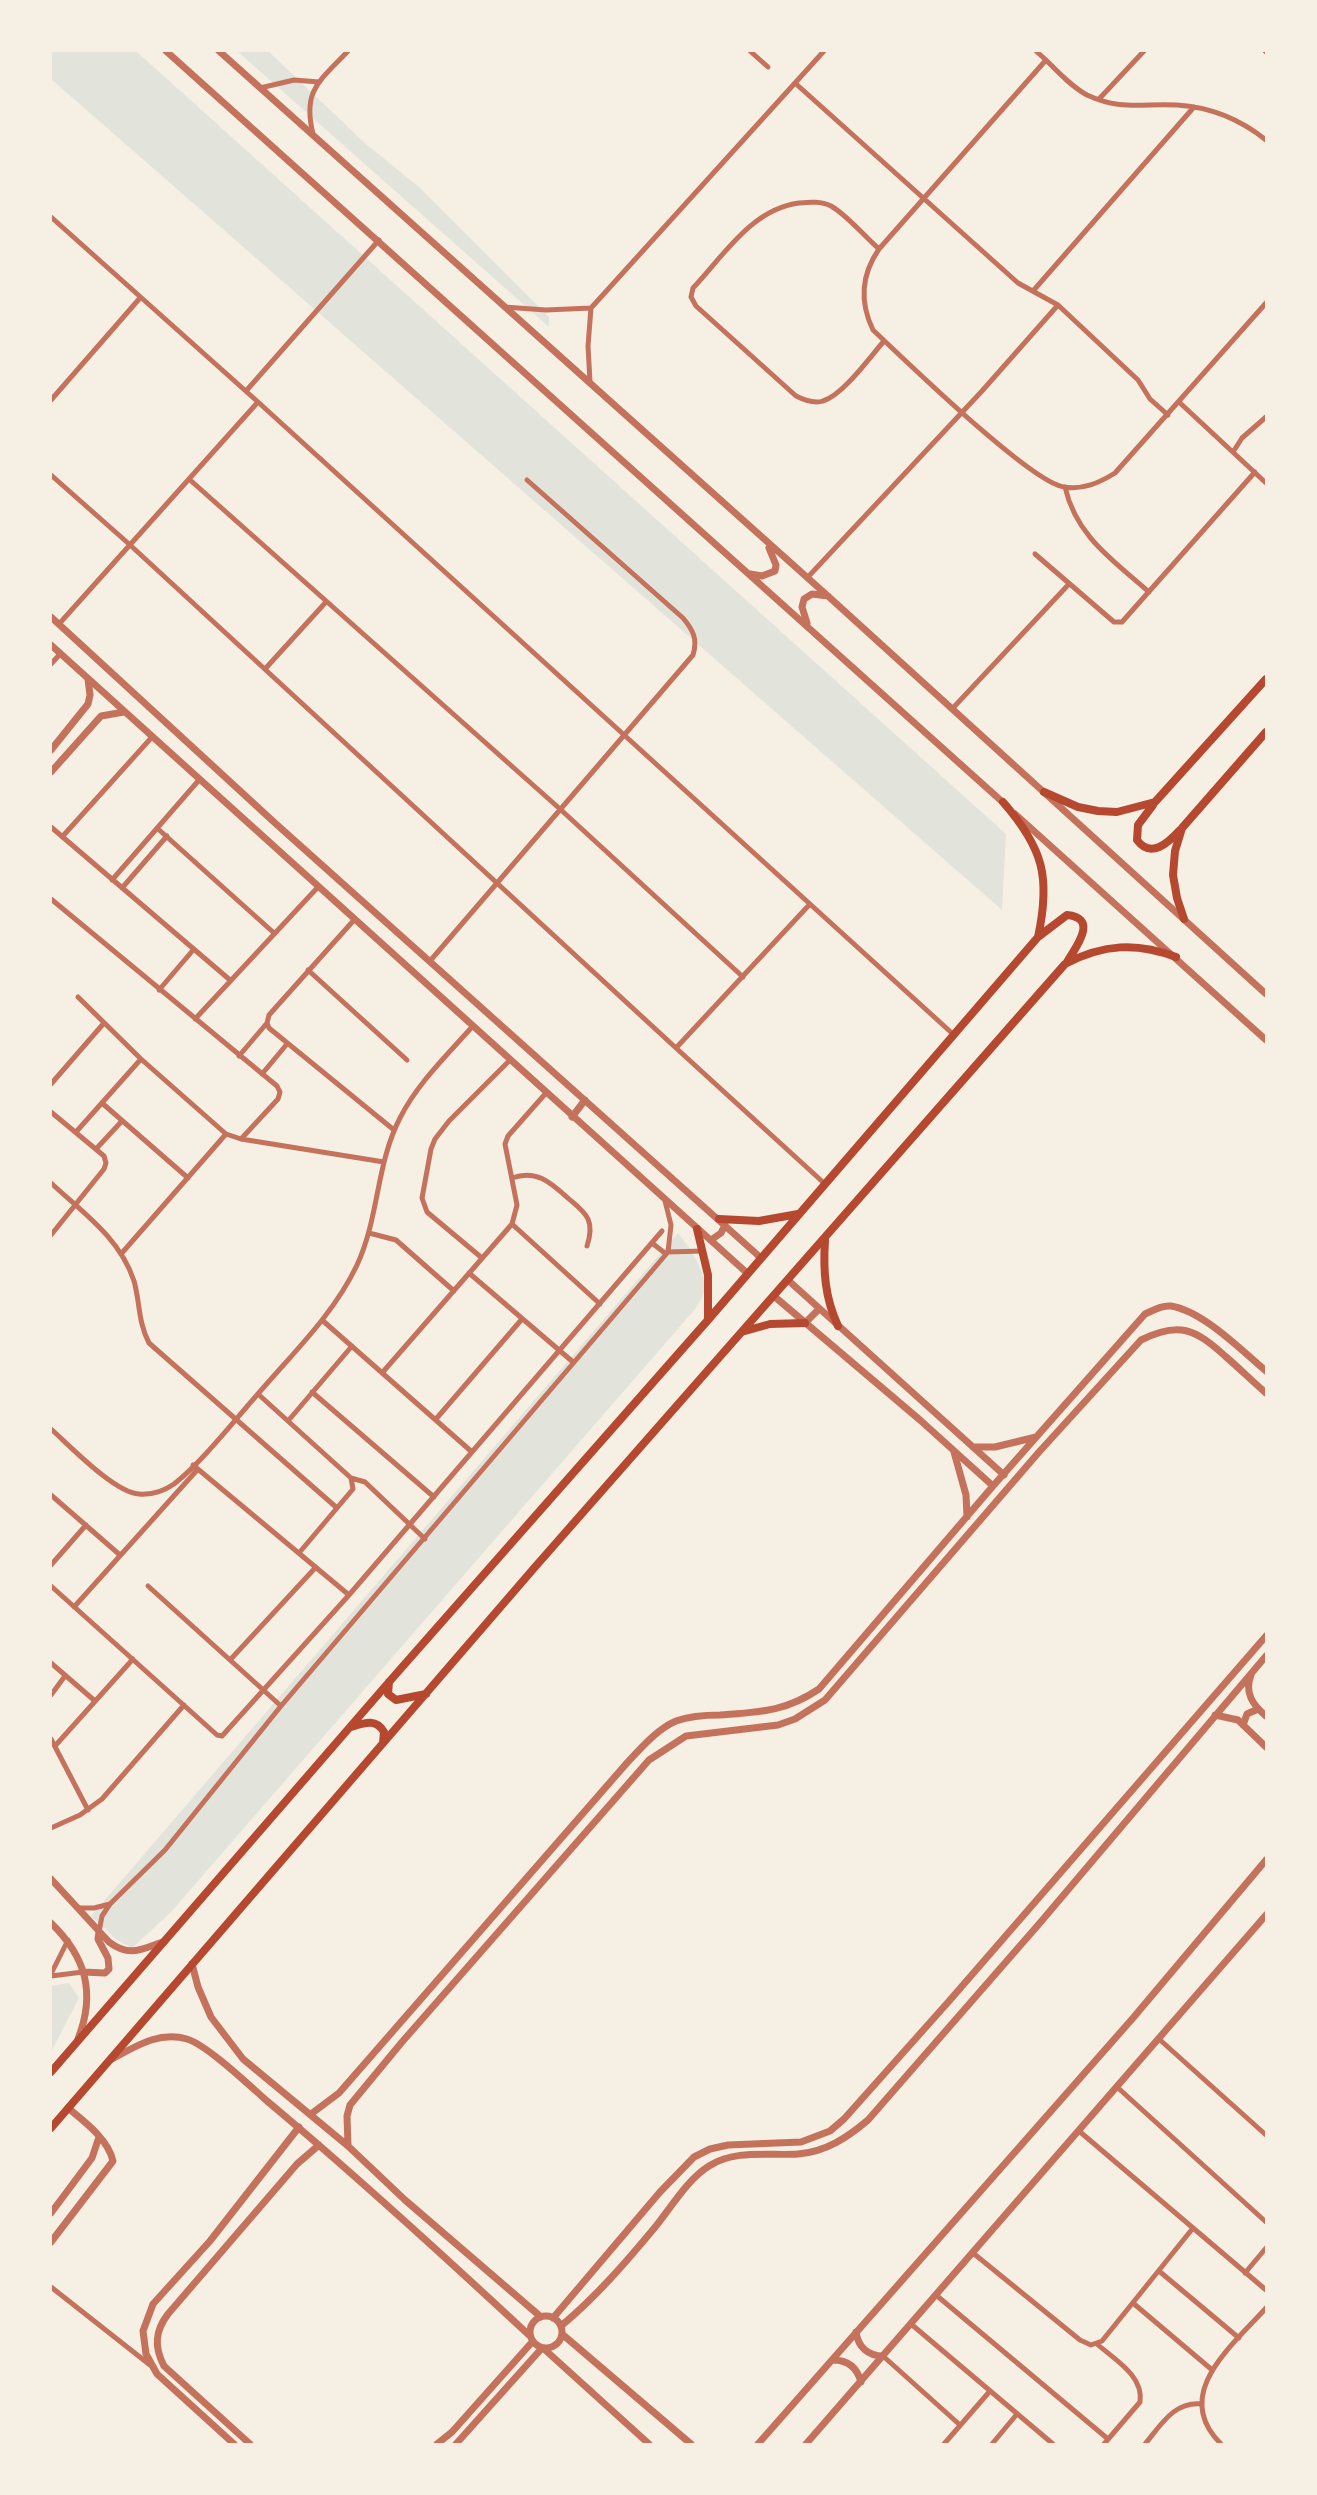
<!DOCTYPE html>
<style>
body{margin:0}
#map{position:relative;width:1317px;height:2495px;overflow:hidden;background:#f6efe4;font-family:Karla,sans-serif}
canvas{display:block}
.frame{position:absolute;inset:0;border:52px solid #f6efe4;pointer-events:none}
</style>
<div id="map">
<canvas width="1317" height="2495"></canvas>
<div class="frame"></div>
</div>
<script>
const g = document.querySelector('canvas').getContext('2d');
g.lineJoin = 'round';
function fillPath(path, color) {
  g.fillStyle = color;
  g.fill(path, 'evenodd');
}
function stroke(path, color, width, dash) {
  g.strokeStyle = color;
  g.lineWidth = width;
  g.lineCap = dash ? 'butt' : 'round';
  g.setLineDash(dash || []);
  g.stroke(path);
}
fillPath(new Path2D(`
 M51 51H136L1006 834 1002 910 51 79Z
 M237 51H268L367 145 419 187 549 317V327Z
 M678 1233C690 1248 707 1271 704 1292 703 1297 698 1304 696 1308L171 1912 132 1948 117 1940 91 1916Z
 M69 1983 79 1998 51 2052V1986Z`), '#e2e4dc');
stroke(new Path2D(`
 M750 51 768 67
 M1036 51 1046 60
 M1265 51 1266 52
 M795 83 1018 283 1058 305 1138 380 1150 399 1168 415
 M260 88 294 80 319 82
 M1099 99 1144 51
 M313 134C302 90 320 81 348 51
 M1266 140C1241 120 1210 107 1177 105 1143 103 1121 111 1087 95 1072 87 1058 72 1046 60L879 249C861 275 859 301 873 330 904 359 1031 483 1064 487 1083 490 1099 483 1115 473L1266 303
 M51 217 258 402 954 1035
 M879 249C865 237 847 215 831 206 821 201 810 202 799 203 752 209 724 255 693 288L691 297 696 306 796 396C804 400 814 404 823 401 843 395 870 357 884 341
 M1033 291 1194 107
 M504 307 546 310 591 308
 M591 308 824 51
 M590 382 588 346 591 308
 M246 391 379 240
 M51 400 140 298
 M1179 402 1266 483
 M1233 452 1242 438 1266 417
 M51 475 129 544 676 1048
 M189 479 560 809 743 977
 M1065 487C1076 536 1113 560 1149 592
 M1035 554 1114 622H1122L1255 472
 M807 578 982 391 1058 305
 M59 624 258 402
 M51 664 61 653
 M265 669 326 602
 M952 709 1069 584
 M51 827 230 980
 M157 828 274 933
 M62 837 152 737
 M112 880 199 780
 M122 888 167 836
 M51 899 277 1086 280 1092 278 1099 241 1139
 M810 904 676 1048 825 1184
 M354 920 269 1015 267 1023 269 1028 394 1130
 M430 961 693 655C698 639 693 630 683 618L527 480
 M308 970 407 1060
 M159 990 194 949
 M78 997 141 1059 226 1134 241 1139 384 1162
 M195 1019 318 887
 M239 1056 267 1023
 M262 1074 287 1044
 M51 1084 104 1023
 M102 1103 188 1178
 M51 1112 104 1156 106 1163 104 1169 51 1235
 M76 1132 141 1059
 M96 1149 122 1121
 M512 1178C537 1169 551 1183 569 1199 576 1205 584 1211 588 1219 592 1228 590 1237 587 1246
 M51 1183C82 1212 120 1238 134 1281 140 1302 138 1322 149 1343L337 1508
 M512 1224 600 1304
 M369 1233 396 1240 454 1291
 M652 1243 666 1254
 M668 1252 703 1251
 M121 1254 226 1134
 M482 1258 427 1212 422 1198 431 1149 435 1139 449 1121 510 1060
 M469 1273 573 1362
 M322 1320 472 1452
 M382 1373 512 1224 517 1205 505 1144 508 1136 546 1093
 M312 1392 434 1497
 M258 1394 351 1478 365 1482 425 1539
 M436 1419 522 1319
 M288 1421 352 1346
 M51 1429C70 1446 115 1493 139 1494 151 1495 164 1491 174 1484 201 1463 234 1421 257 1395 292 1354 334 1314 357 1265 379 1218 376 1164 400 1118 417 1084 447 1055 472 1027
 M193 1465 349 1595
 M51 1495 120 1555
 M299 1553 353 1489 351 1478
 M51 1565 86 1525
 M51 1586 217 1735 222 1736 349 1595 662 1231
 M148 1586 281 1706
 M74 1607 198 1469
 M230 1660 316 1567
 M51 1663 95 1701
 M51 1695 65 1676
 M51 1739 88 1810
 M55 1746 133 1659
 M51 1828 80 1815 102 1799 184 1705
 M78 1908H94L110 1904
 M99 1932 102 1916 110 1904 165 1850 281 1706 668 1252 671 1225 665 1201
 M51 1974 68 1940
 M51 1976 83 1972
 M1159 2039 1266 2135
 M1117 2087 1266 2222
 M1079 2131 1266 2290
 M973 2253 1080 2340 1091 2345 1102 2341 1193 2228
 M1159 2271 1239 2338
 M1245 2273 1266 2248
 M51 2287 150 2365
 M936 2295 1108 2439
 M1133 2303 1211 2369
 M911 2324 1053 2444
 M1097 2344C1115 2360 1144 2376 1140 2402L1104 2444
 M883 2356 960 2425
 M944 2444 990 2391
 M992 2444 1017 2414
 M1145 2444C1161 2425 1174 2401 1202 2404
 M1221 2444C1170 2394 1233 2345 1266 2308`), '#c5725c', 5);
stroke(new Path2D(`
 M166 51 1007 806
 M219 51 829 597 1266 994
 M750 574 762 576 775 571 776 565 769 548
 M51 617 275 823 761 1258
 M807 623 802 607 804 599 812 594 828 596
 M51 645 747 1273
 M51 750 88 704 90 695 88 679
 M51 772 101 716 124 712
 M1015 814 1266 1040
 M572 1117 585 1100
 M711 1240 721 1233 725 1225
 M789 1281 1004 1475
 M775 1297 920 1420 993 1486
 M805 1323 819 1309
 M973 1447H995L1036 1437
 M954 1452 966 1495 967 1517
 M1251 1675C1244 1693 1253 1705 1266 1716
 M1215 1715 1238 1720 1266 1747
 M1243 1725 1247 1714 1258 1709
 M51 1879 109 1942C130 1958 143 1949 165 1941
 M51 1923C86 1957 96 1993 78 2039
 M192 1964 198 1987 211 2017 243 2059 348 2146 405 2200 541 2317
 M83 1972 105 1973 109 1969 108 1958 98 1939 99 1932
 M112 2059C136 2046 159 2031 187 2039 207 2045 250 2086 267 2101 358 2177 444 2256 530 2336
 M311 2114 339 2093 626 1764C640 1749 657 1729 676 1721 690 1716 705 1715 720 1715 759 1712 785 1712 819 1689L993 1486 1145 1314C1154 1310 1162 1305 1171 1306 1203 1311 1242 1351 1266 1371
 M348 2146 347 2116 350 2105 402 2042 649 1760 686 1736 778 1725 795 1719 825 1700 1039 1452 1141 1340C1179 1321 1195 1329 1225 1356 1239 1368 1252 1381 1266 1393
 M51 2213 92 2158 99 2137
 M51 2242 113 2161C108 2139 85 2122 68 2108
 M530 2332a16 16 0 1 1 32 0a16 16 0 1 1-32 0Z
 M553 2318 660 2192 694 2157 710 2149 728 2145 801 2142 830 2131 844 2119 950 2000 1266 1636
 M561 2326C596 2297 627 2261 656 2226 672 2206 688 2179 709 2166 735 2149 769 2156 798 2154 826 2152 848 2137 868 2120L1039 1924 1266 1656
 M856 2332C858 2347 868 2356 883 2356
 M562 2334 691 2444
 M543 2348 649 2444
 M833 2360C847 2360 857 2367 861 2382
 M234 2444 157 2374 146 2354 143 2331 153 2304 210 2241 299 2127
 M250 2444 164 2366C154 2347 155 2331 168 2314L297 2164 319 2145
 M437 2444 452 2432 533 2341
 M456 2444 542 2348
 M758 2444 1133 2018 1266 1860
 M806 2444 1266 1915`), '#c5725c', 7);
stroke(new Path2D(`
 M1044 792 1078 807 1098 811 1117 812 1155 802 1266 679
 M1153 805 1138 825 1137 840C1151 859 1168 843 1180 830
 M1184 919 1177 898 1173 875 1175 851 1182 828 1266 732
 M1038 937 1067 915C1099 918 1076 947 1067 962
 M719 1219 759 1221 798 1214
 M697 1229 708 1275V1319
 M825 1240C823 1271 825 1298 838 1326
 M745 1331 770 1324 805 1323
 M389 1682 388 1694 396 1700 426 1694
 M351 1727C364 1723 376 1718 384 1732L383 1743
 M51 2072 389 1682 708 1320 1038 937C1051 877 1043 848 1003 802
 M51 2128 535 1567 1065 964C1103 944 1137 942 1176 957`), '#b5482f', 8);
</script>
